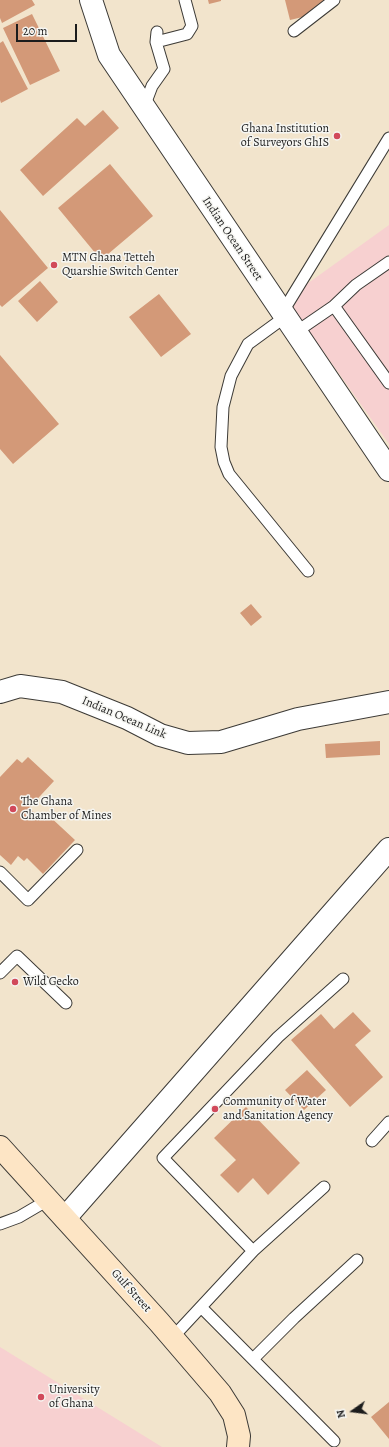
<!DOCTYPE html>
<style>
body{margin:0}
#map{position:relative;width:389px;height:1447px;overflow:hidden;background:#f2e4cc;font-family:Alegreya,serif}
canvas{display:block}
.north{position:absolute;left:333px;top:1391px;width:40px;height:40px;-webkit-text-stroke:3px #f6f6f2;paint-order:stroke;rotate:256deg;font-size:11px;font-weight:700;line-height:16px;text-align:center;color:#1c1c1c}
.north::after{content:'';display:block;margin:auto;width:14px;height:18px;background:#1c1c1c;clip-path:polygon(50% 0,100% 100%,50% 72%,0 100%)}
.scale{position:absolute;left:16px;top:24px;width:61px;height:18px;box-sizing:border-box;border:2px solid #1c1c1c;border-top:0;padding-left:5px;font-size:12px;line-height:14px;white-space:nowrap;color:#1c1c1c;-webkit-text-stroke:3px #f6f6f2;paint-order:stroke}
</style>
<div id="map">
<canvas width="389" height="1447"></canvas>
<div class="north">N</div>
<div class="scale">20 m</div>
</div>
<script>
const g = document.querySelector('canvas').getContext('2d');
g.lineJoin = 'round';
function fillPath(path, color) {
  g.fillStyle = color;
  g.fill(path, 'evenodd');
}
function stroke(path, color, width, dash) {
  g.strokeStyle = color;
  g.lineWidth = width;
  g.lineCap = dash ? 'butt' : 'round';
  g.setLineDash(dash || []);
  g.stroke(path);
}
function write(font, color, halo, rows, align = 'center') {
  g.font = font + ' Alegreya,serif';
  g.lineWidth = 3;
  g.setLineDash([]);
  g.textBaseline = 'middle';
  g.strokeStyle = halo;
  g.fillStyle = color;
  for (const [text, x, y, turn = 0] of rows) {
    g.save();
    g.translate(x, y);
    g.rotate((+turn || 0) * Math.PI / 180);
    g.textAlign = isNaN(turn) ? turn : align;
    if (halo) g.strokeText(text, 0, 0);
    g.fillText(text, 0, 0);
    g.restore();
  }
}
fillPath(new Path2D(`
 M389 225V444L286 299Z
 M0 1347 162 1447H0Z`), '#f7d0d0');
fillPath(new Path2D(`
 M0 0H32L35 5 2 23 0 18Z
 M208 0H221V1L209 4Z
 M285 0H325L328 11 290 20Z
 M32 14 60 71 30 85 3 28Z
 M3 41 28 89 1 103 0 100V43Z
 M103 110 119 128 43 196 20 170 77 118 85 126Z
 M110 164 153 216 101 260 58 208Z
 M0 210 48 268 2 307 0 305Z
 M40 281 58 302 37 322 18 301Z
 M159 294 191 334 161 357 129 317Z
 M0 355 59 424 13 464 0 449Z
 M251 604 262 617 251 626 240 613Z
 M380 741V755L326 758 325 744Z
 M28 757 54 781 29 808 42 819 47 814 75 840 43 874 27 858 24 861 18 856 11 865 0 855V777L17 759 22 763Z
 M353 1012 371 1031 355 1045 383 1077 350 1107 291 1040 321 1014 334 1029Z
 M307 1070 326 1090 304 1110 285 1090Z
 M246 1107 300 1163 268 1195 253 1178 238 1193 220 1175 236 1160 214 1138Z
 M389 1402V1439L371 1417Z`), '#d39978');
const lane = new Path2D(`
 M294 31 334 0
 M156 42 187 34 192 26 185 0
 M144 107 152 86 164 69 156 42 157 32
 M389 262 356 285 334 306 389 383
 M282 313 389 138
 M285 317 248 344 231 376 223 407 221 447 224 462 229 474 308 571
 M296 332 334 306
 M0 872 28 900 77 850
 M0 973 17 956 66 1003
 M372 1141 389 1122
 M0 1224 19 1217 48 1200
 M253 1251 324 1187
 M201 1307 334 1441
 M173 1337 253 1251 163 1158 278 1037 343 979
 M253 1359 294 1318 357 1260`);
const street = new Path2D(`
 M91 0 109 55 389 470
 M0 692 20 686 62 692 127 718 160 735 188 743 221 742 298 719 389 702
 M65 1218 389 849`);
const secondary = new Path2D(`
 M0 1147 159 1322 220 1393 234 1415 239 1436 238 1447`);
stroke(lane, '#3c3a36', 13);
stroke(street, '#3c3a36', 24);
stroke(secondary, '#3c3a36', 24);
stroke(lane, '#fff', 11);
stroke(street, '#fff', 22);
stroke(secondary, '#fde5c5', 22);
for (const [x, y, r, color] of [
 [337,136,4,"#d1495b"],
 [54,265,4,"#d1495b"],
 [13,809,4,"#d1495b"],
 [15,982,4,"#d1495b"],
 [215,1109,4,"#d1495b"],
 [41,1397,4,"#d1495b"]
]) {
  const dot = new Path2D();
  dot.arc(x, y, r, 0, 2 * Math.PI);
  g.fillStyle = color;
  g.fill(dot);
  stroke(dot, '#f6f6f2', 1.5);
}
write('12px', '#1c1c1c', '#f6f6f2', [
 ["Ghana Institution",329,129,"right"],
 ["of Surveyors GhIS",329,143,"right"],
 ["MTN Ghana Tetteh",62,258],
 ["Quarshie Switch Center",62,272],
 ["The Ghana",21,802],
 ["Chamber of Mines",21,816],
 ["Wild Gecko",23,982],
 ["Community of Water",223,1102],
 ["and Sanitation Agency",223,1116],
 ["University",49,1390],
 ["of Ghana",49,1404]
], 'left');
write('12px', '#1c1c1c', '#f6f6f2', [
 ["Indian Ocean Street",232,239,56],
 ["Indian Ocean Link",124,718,23],
 ["Gulf Street",131,1291,48]
]);
</script>
